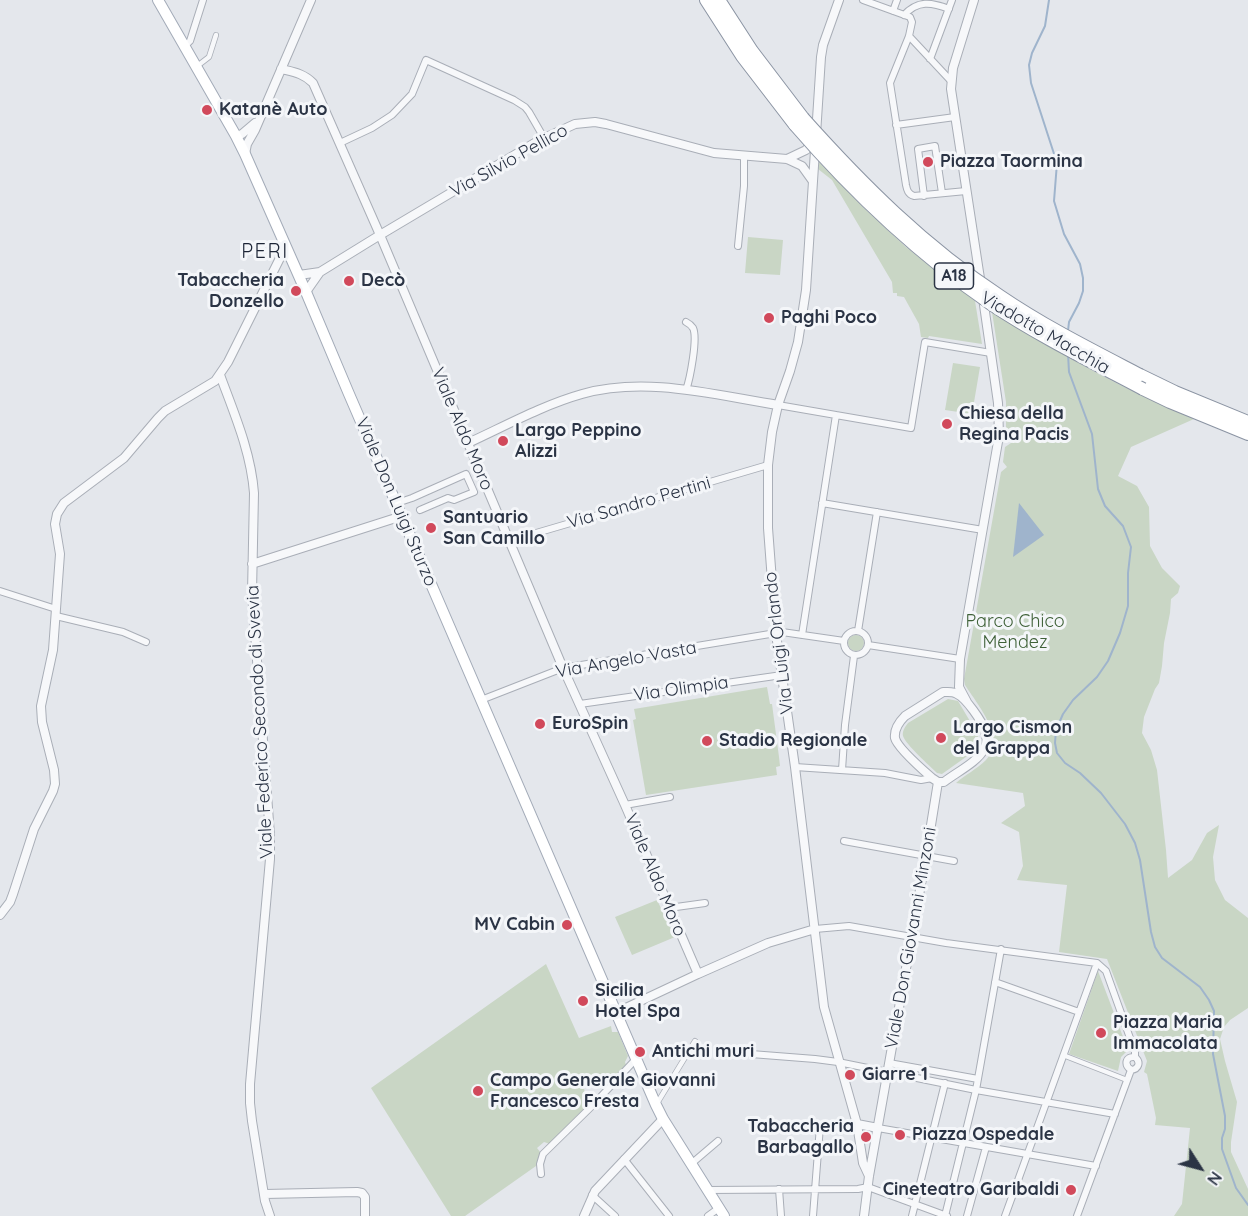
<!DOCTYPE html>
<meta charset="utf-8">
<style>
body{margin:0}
#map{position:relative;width:1248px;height:1216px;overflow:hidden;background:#e4e7ec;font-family:Quicksand,sans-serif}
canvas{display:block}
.north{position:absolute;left:1170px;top:1138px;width:60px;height:60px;-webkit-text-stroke:4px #f4f6f9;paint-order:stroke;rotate:126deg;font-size:16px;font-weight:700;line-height:24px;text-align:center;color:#2b3445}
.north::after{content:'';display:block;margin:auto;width:21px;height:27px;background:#2b3445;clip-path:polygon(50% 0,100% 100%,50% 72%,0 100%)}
</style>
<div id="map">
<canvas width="1248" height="1216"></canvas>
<div class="north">N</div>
</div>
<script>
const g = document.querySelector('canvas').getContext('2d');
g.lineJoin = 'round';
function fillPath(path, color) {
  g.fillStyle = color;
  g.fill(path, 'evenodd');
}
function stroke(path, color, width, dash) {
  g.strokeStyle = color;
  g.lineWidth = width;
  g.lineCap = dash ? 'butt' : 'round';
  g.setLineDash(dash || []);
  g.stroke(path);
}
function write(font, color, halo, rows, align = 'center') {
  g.font = font + ' Quicksand,sans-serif';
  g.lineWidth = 6;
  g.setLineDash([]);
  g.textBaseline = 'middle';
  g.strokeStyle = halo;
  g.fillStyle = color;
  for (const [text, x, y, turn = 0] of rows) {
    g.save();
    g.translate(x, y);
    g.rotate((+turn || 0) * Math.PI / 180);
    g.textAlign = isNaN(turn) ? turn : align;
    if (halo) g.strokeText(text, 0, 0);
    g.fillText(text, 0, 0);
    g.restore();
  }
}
fillPath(new Path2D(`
 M818 161 864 208 906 247 975 301 982 344 929 336 928 338 921 337 919 324 904 297 897 296V293H893L892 282 832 180 818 169Z
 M748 237 783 240 780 275 745 273Z
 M992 312C1057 352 1124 390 1194 419L1131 447 1118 476 1137 486 1149 507 1150 546 1162 568 1180 586 1178 593 1171 599 1170 613 1164 643 1162 666 1159 683 1155 689 1144 717 1142 733 1151 750 1157 770 1166 850 1168 878 1192 860 1207 833 1219 825 1213 857 1215 880 1225 900 1248 918V1008L1230 1020 1224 1027 1220 1039 1225 1061 1237 1102 1231 1142V1152L1248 1189V1216H1174L1182 1204 1190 1128 1155 1125 1156 1118 1147 1074 1144 1072 1147 1061 1107 959 1059 952 1067 885 1017 880 1023 866 1019 832 1001 823 1025 806 1023 793 956 783C965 775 977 769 986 760 1007 738 977 704 965 685L964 679 1001 472 1007 467 1003 462 1005 447 1014 441 1010 436 1012 432 1006 428V402Z
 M953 363 980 367 972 414 945 410Z
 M848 643a8 8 0 1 1 16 0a8 8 0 1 1-16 0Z
 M767 687 770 704H772L779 757 780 766 776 767 777 775 646 795 633 720 636 719 634 709Z
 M948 699 958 701 977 733 978 737H975V740L978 742 973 752 942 774 937 773C930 766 906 745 903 736 902 731 905 727 908 723Z
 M657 900 675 937 632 955 615 917Z
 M546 964 579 1038 611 1026 612 1032H618L628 1056 625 1062 626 1065 607 1084H596L584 1088 585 1094 592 1103 550 1144 544 1142 537 1148 541 1153 536 1166 465 1216H451L371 1088Z
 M1098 971 1128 1050 1121 1057 1118 1071 1069 1054Z`), '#c9d6c5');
fillPath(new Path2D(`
 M1019 503 1044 535 1013 557Z`), '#9fb4cc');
stroke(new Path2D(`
 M1049 0 1045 26 1032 53 1029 65 1031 83 1057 163 1054 201 1064 234 1080 264 1083 278V291L1079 303 1069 322 1068 331
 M1068 354 1069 372 1092 434 1098 489 1105 506 1123 526 1131 547 1128 573V606L1120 633 1108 661 1097 677 1073 700 1063 714 1056 730 1055 743 1057 753 1065 763 1080 773 1101 793 1125 824 1135 843 1140 860 1151 932 1155 947 1162 958 1200 987 1209 1000 1214 1011 1213 1054 1225 1116V1129L1222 1138V1149L1236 1188 1248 1205`), '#9fb4cc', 2);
const pedestrian = new Path2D(`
 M196 67 209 57 216 35
 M1063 1055 1127 1080
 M656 1105 695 1041`);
const minor = new Path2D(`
 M863 0 910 17 912 22 909 36 890 83 906 185C907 190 908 194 914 196L966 191
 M893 11 897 0
 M904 15C918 0 931 2 949 9
 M909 36 951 81
 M185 46 190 41 203 0
 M930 59 952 0
 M896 125 955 117
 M340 143 372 128 392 115 412 94 426 60 514 100 525 107 529 112 544 138
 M924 196 918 149 935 146 942 193
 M738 246 744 186V155
 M686 390C690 379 698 338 693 328 691 325 690 324 686 322
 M778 405 911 428 925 342 991 353
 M397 503 412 498 466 474 474 492 454 500 448 498 420 510
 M822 503 983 530
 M509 541 768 465
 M0 591 56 609
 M56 616 123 632 146 642
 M844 643a12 12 0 1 1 24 0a12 12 0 1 1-24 0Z
 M858 631 877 512
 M802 635 836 415
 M868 645 960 659
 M481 700 563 668 782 632 844 641
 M580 704 782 675
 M795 767 885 773 921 780 932 778
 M842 770 845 725 854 656
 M625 805 670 797
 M844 841 954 861
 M669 908 705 903
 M815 929 849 926 946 943 1097 963 1106 971 1135 1052V1057C1125 1056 1124 1065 1131 1070L1077 1216
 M995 982 1079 1012
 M751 1054 815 1059 838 1062 976 1090 1115 1114
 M889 1063 978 1079
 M1131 1070C1139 1069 1141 1062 1135 1057
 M878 1128 1096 1166
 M624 1159 669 1216
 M691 1164 718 1141
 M541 1174 540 1164 543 1154 593 1105 636 1059
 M779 1189 781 1216
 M708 1190 858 1189 868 1187 947 1216
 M592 1195 615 1216
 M708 1216 719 1208
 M813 1216 820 1126
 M912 1216 945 1083
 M945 1216 976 1090 1001 949
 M967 1216 986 1147
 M1005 1216 1097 963`);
const tertiary = new Path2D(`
 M839 0 823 45 821 57 806 290 798 342 790 371 778 405 772 432 768 465V528L776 634 795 767 824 1007 857 1124 863 1163 869 1176
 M974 0 953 68 951 89 981 285
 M281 69C293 72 303 73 313 83L380 235 563 668 625 805 698 974
 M236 136 242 134 255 123
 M245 154 247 144 255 130 311 0
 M787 159 806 150 813 141
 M299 275 320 272
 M306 292 320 272 380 235 538 141 575 124 595 122 606 124 714 153 787 159 802 166 812 180
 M220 375C234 413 251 452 254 493L252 593 270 835V859L250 1084V1103L252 1121 265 1201 270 1216
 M468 443C505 426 543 405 582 394 646 376 714 395 778 405
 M252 564 402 516
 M943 692C948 692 953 691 957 694 966 698 982 721 985 731 987 737 987 744 984 749 978 762 955 773 944 782H938L932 778C924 771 897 747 895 738 894 730 899 722 905 716Z
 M967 702 959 687 960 659 999 436 998 403 983 298
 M0 915 10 902 13 894 34 829 53 791 55 784 54 770 42 722 41 706 53 650 60 554 55 524 57 514 64 503 124 458 158 418 165 411 215 381 228 362 286 246
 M615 1013 698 974 768 943 815 929
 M857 1124 878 1128
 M265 1194 357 1192 362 1193 365 1197V1216
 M584 1216 595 1191 663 1119
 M864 1216 869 1176 926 856 938 782`);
const primary = new Path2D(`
 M158 0 236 136 245 154 306 292 349 394 656 1105 663 1119 724 1216`);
const motorway = new Path2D(`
 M706 0 742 56 795 125
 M719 0 752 51 803 118
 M1140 375 1175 392 1248 422
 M1143 389 1170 402 1248 434`);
stroke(pedestrian, '#a9aeb7', 6);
stroke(minor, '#a9aeb7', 8);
stroke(tertiary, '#a9aeb7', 10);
stroke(primary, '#a3abb8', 12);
stroke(motorway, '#8b94a3', 14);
stroke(pedestrian, '#f7f8fa', 4.5);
stroke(minor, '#f7f8fa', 6);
stroke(tertiary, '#f7f8fa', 8);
stroke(primary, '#fff', 10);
stroke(motorway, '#fff', 12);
const motorwayBridge = new Path2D(`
 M803 118C862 184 925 247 1000 296 1044 326 1092 350 1140 375
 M795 125C853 192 917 253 991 304 1039 336 1092 362 1143 389`);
stroke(motorwayBridge, '#8b94a3', 14, []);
stroke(motorwayBridge, '#fff', 12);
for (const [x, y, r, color] of [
 [207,110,6,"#d1495b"],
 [928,162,6,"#d1495b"],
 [349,281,6,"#d1495b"],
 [296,291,6,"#d1495b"],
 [769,318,6,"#d1495b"],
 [947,424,6,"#d1495b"],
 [503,441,6,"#d1495b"],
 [431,528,6,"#d1495b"],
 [540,724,6,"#d1495b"],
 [941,738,6,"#d1495b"],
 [707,741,6,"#d1495b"],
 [567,925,6,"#d1495b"],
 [583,1001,6,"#d1495b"],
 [1101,1033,6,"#d1495b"],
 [640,1052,6,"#d1495b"],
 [850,1075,6,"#d1495b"],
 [478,1091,6,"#d1495b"],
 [900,1135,6,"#d1495b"],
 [866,1137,6,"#d1495b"],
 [1071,1190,6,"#d1495b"]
]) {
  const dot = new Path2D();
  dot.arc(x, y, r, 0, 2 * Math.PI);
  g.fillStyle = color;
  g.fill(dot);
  stroke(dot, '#f4f6f9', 2);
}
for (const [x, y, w] of [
 [954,276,39]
]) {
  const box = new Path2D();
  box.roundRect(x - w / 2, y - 13, w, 26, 4.5);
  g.fillStyle = '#f4f6f9';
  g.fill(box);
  stroke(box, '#2b3445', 1.5);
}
write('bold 16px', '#2b3445', null, [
 ["A18",954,276]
]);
write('bold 18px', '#2b3445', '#f4f6f9', [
 ["Katanè Auto",219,110],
 ["Piazza Taormina",940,162],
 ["Tabaccheria",284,281,"right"],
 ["Donzello",284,302,"right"],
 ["Decò",361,281],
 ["Paghi Poco",781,318],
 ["Chiesa della",959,414],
 ["Regina Pacis",959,435],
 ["Largo Peppino",515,431],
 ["Alizzi",515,452],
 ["Santuario",443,518],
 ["San Camillo",443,539],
 ["EuroSpin",552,724],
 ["Largo Cismon",953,728],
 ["del Grappa",953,749],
 ["Stadio Regionale",719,741],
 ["MV Cabin",555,925,"right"],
 ["Sicilia",595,991],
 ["Hotel Spa",595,1012],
 ["Piazza Maria",1113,1023],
 ["Immacolata",1113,1044],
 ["Antichi muri",652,1052],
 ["Giarre 1",862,1075],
 ["Campo Generale Giovanni",490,1081],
 ["Francesco Fresta",490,1102],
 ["Tabaccheria",854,1127,"right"],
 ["Barbagallo",854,1148,"right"],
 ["Piazza Ospedale",912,1135],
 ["Cineteatro Garibaldi",1059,1190,"right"]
], 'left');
write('18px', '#2b3445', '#f4f6f9', [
 ["Via Silvio Pellico",509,161,-29],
 ["Viadotto Macchia",1045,333,30],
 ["Viale Aldo Moro",462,429,67],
 ["Viale Don Luigi Sturzo",396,502,67],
 ["Via Sandro Pertini",639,503,-16],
 ["Via Luigi Orlando",779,643,-97],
 ["Via Angelo Vasta",626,660,-10],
 ["Via Olimpia",681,689,-8],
 ["Viale Federico Secondo di Svevia",260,722,-93],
 ["Viale Aldo Moro",655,875,67],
 ["Viale Don Giovanni Minzoni",911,938,-80]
]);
write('18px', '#3f6138', '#f4f6f9', [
 ["Parco Chico",1015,622],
 ["Mendez",1015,643]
]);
g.letterSpacing = '1.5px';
write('20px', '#1d2536', '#f4f6f9', [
 ["PERI",265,252]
]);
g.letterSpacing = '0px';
</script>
